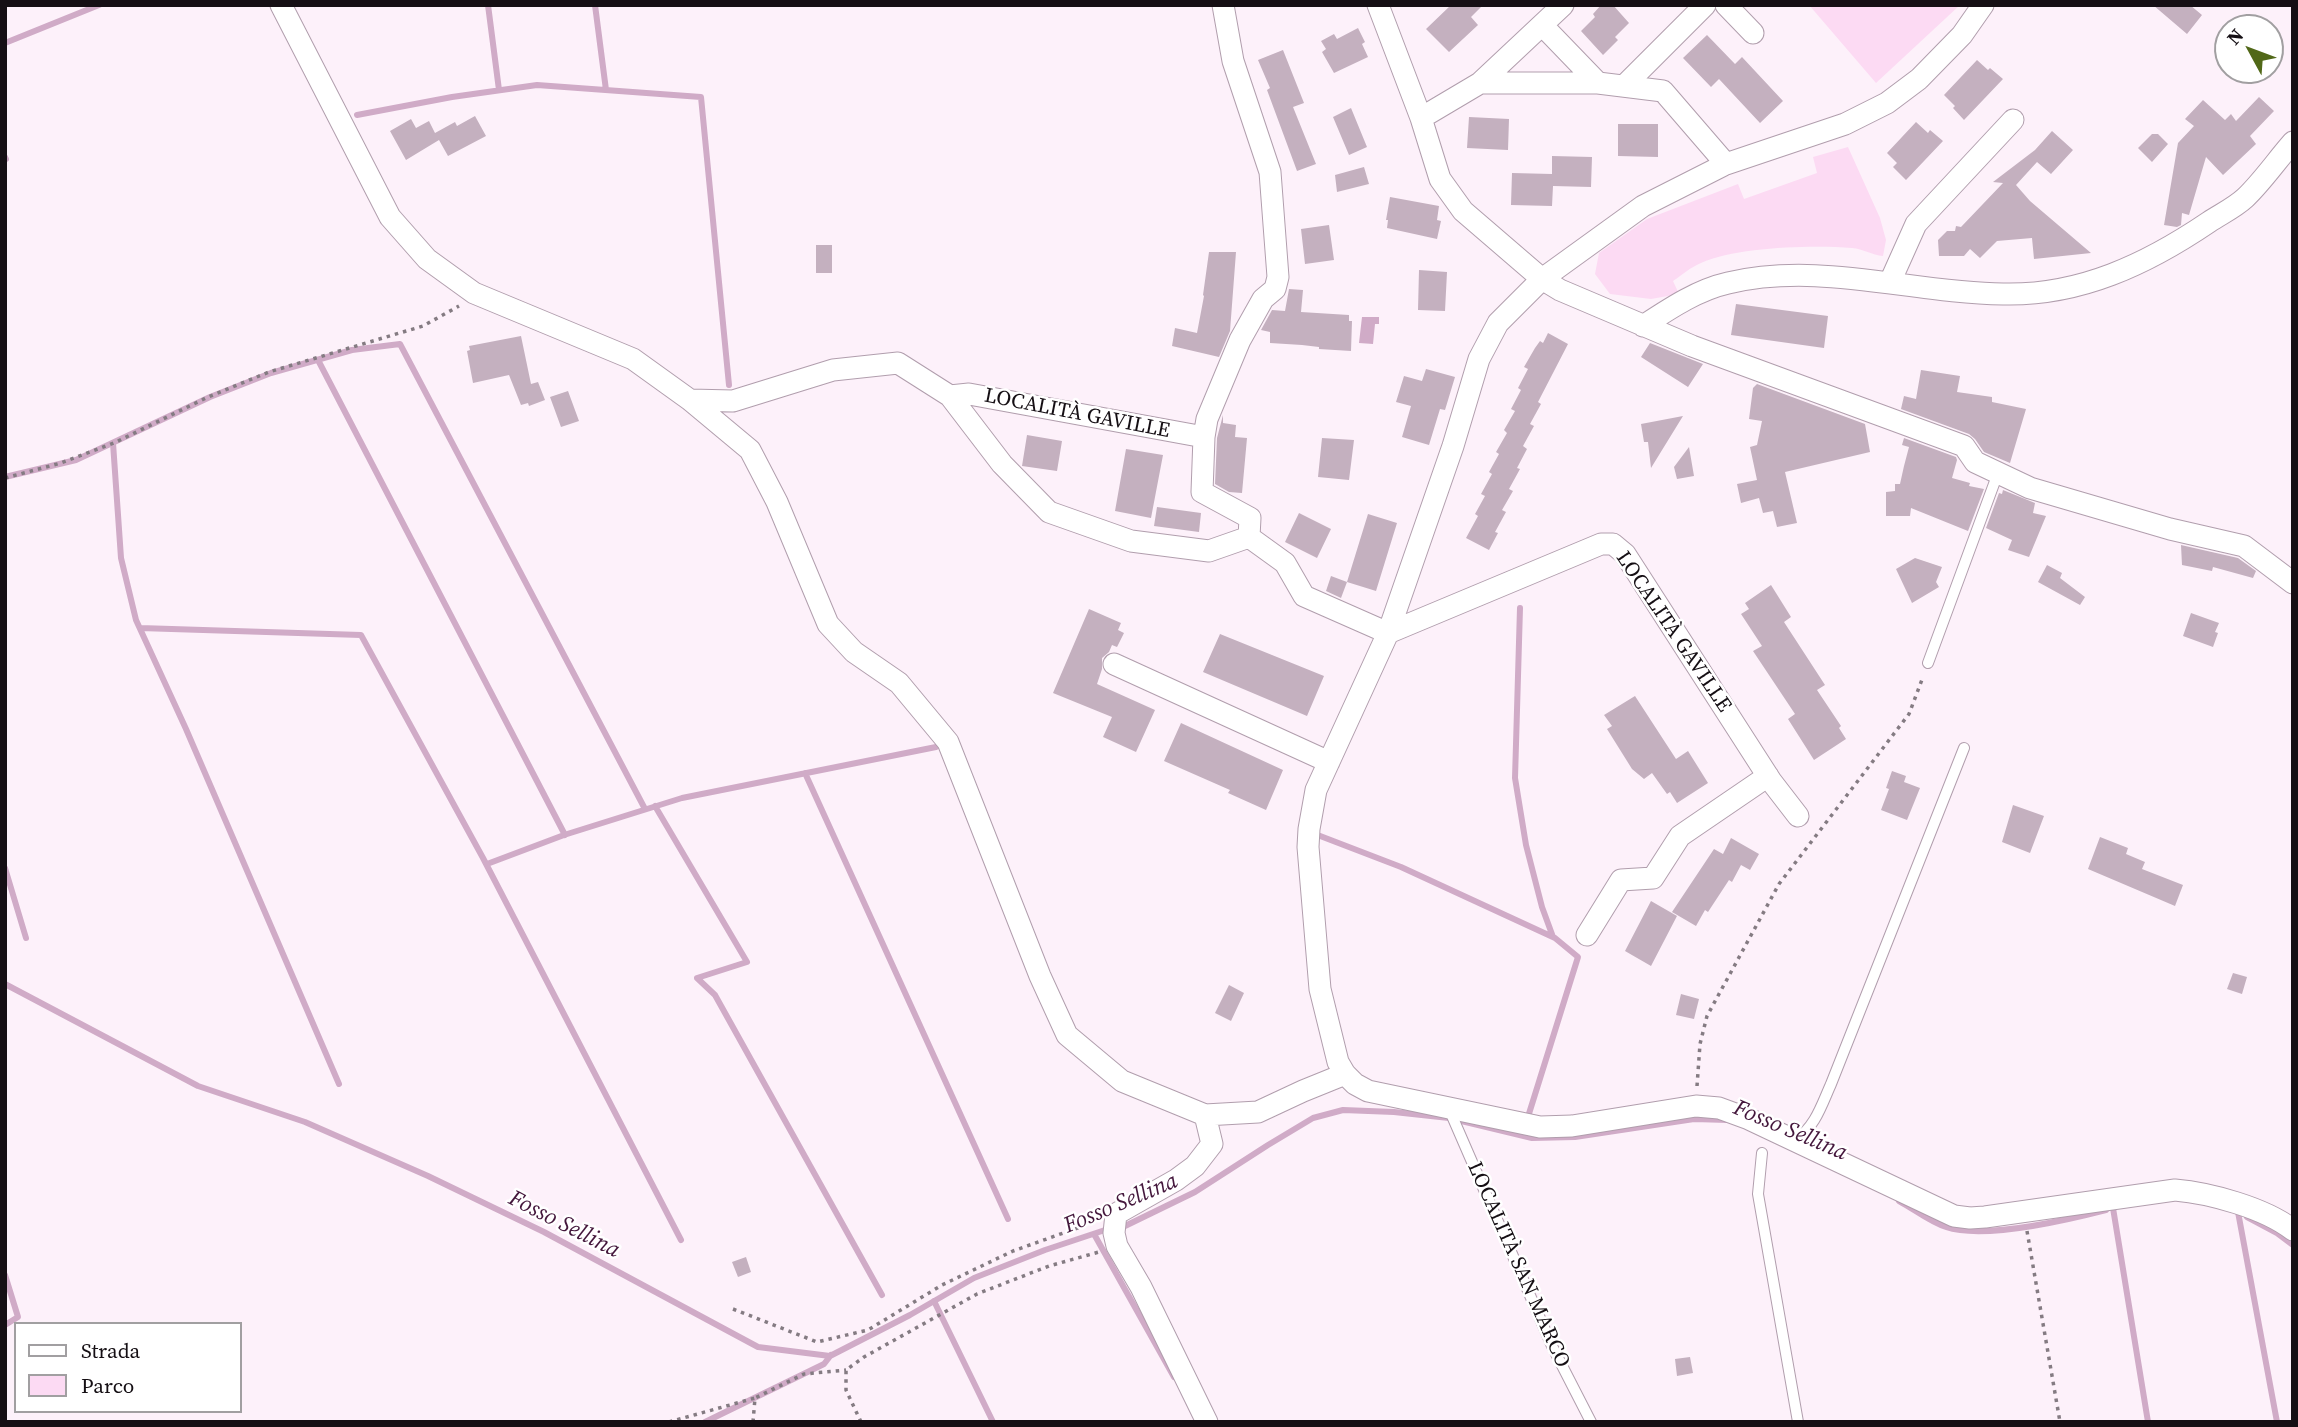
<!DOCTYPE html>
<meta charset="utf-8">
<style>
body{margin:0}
#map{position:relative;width:2298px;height:1427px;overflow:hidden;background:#fdf1fa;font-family:"Source Serif 4",serif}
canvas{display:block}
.frame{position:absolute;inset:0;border:7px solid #150f14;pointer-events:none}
.legend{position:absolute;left:14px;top:1322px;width:228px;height:91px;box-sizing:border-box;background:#fff;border:2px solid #a19fa1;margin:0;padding:9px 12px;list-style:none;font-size:21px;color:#150f14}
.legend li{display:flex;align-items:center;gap:14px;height:35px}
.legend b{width:35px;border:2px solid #a19fa1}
.north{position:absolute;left:2214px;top:14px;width:70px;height:70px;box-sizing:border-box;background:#fff;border:2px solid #a19fa1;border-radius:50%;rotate:311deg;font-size:19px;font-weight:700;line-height:28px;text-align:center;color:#150f14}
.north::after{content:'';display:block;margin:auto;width:24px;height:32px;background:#516818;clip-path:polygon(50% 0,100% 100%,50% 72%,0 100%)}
</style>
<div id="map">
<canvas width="2298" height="1427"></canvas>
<div class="frame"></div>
<ul class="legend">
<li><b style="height:9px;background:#fff"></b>Strada</li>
<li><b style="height:19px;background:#fcdaf3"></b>Parco</li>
</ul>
<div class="north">N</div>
</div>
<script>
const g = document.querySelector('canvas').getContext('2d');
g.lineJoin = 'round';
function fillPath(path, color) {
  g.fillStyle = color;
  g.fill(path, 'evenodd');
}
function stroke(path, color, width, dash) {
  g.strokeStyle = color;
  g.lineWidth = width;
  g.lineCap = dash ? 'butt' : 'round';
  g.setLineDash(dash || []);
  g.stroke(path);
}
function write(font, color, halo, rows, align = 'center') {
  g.font = font + ' "Source Serif 4",serif';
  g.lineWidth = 5;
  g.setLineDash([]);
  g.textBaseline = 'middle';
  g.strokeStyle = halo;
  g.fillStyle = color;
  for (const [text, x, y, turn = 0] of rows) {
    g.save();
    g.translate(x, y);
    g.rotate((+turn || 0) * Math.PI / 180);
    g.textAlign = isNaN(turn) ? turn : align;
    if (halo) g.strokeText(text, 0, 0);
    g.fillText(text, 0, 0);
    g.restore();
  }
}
fillPath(new Path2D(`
 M1809 5H1960L1876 83Z
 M1848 147 1880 218 1886 240 1883 256C1872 255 1863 249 1852 248 1811 245 1737 247 1701 263 1691 267 1682 275 1673 281L1679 294 1651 299 1610 294 1595 274 1599 253 1647 219 1738 184 1744 199 1817 173 1813 157Z`), '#fcdaf3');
fillPath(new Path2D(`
 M1362 317H1379V324H1375L1373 344 1359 343Z`), '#d0abc7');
stroke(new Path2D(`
 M488 5 499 90
 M595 5 606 90
 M5 43 99 5
 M357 115 452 97 537 85 701 97 729 385
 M5 157 6 159
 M318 360 565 835
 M113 443 121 558 136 620 186 729 339 1084
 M5 477 76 460 210 397 271 373 352 350 400 344 645 809
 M1520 608 1515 778 1526 845 1542 907 1553 937
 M140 628 361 635 483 858 681 1240
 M805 773 1008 1219
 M655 806 747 962 697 978 715 995 882 1295
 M1315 834 1401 867 1555 938 1578 957 1527 1120
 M487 864 564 835 682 798 936 747
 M5 868 26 938
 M5 984 198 1086 305 1122 428 1176 544 1232 758 1347 830 1356 910 1315 974 1278 1045 1250 1111 1228 1123 1227 1195 1192 1268 1145 1313 1118 1343 1110 1394 1112 1449 1118 1532 1138 1575 1137 1694 1119 1728 1120
 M1899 1201C1914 1209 1930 1222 1946 1227 1984 1240 2067 1220 2106 1210
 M2113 1208 2148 1422
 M2238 1212 2277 1422
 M2247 1217 2277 1233 2293 1245
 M1094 1234 1174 1377
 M5 1275 18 1317 5 1325
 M934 1301 993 1422
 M705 1422 824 1364 831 1355`), '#d0abc7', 6);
fillPath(new Path2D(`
 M1451 5H1483L1471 17 1478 25 1449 52 1426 29Z
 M1601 5H1613L1629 23 1615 37 1618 40 1603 55 1581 31 1595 17 1593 14Z
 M2153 5H2190L2202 15 2187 34Z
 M1358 28 1365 42 1362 44 1368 57 1334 73 1322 52 1326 49 1321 41 1334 34 1337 39Z
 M1707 35 1735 64 1742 57 1783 101 1760 123 1719 79 1711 87 1683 58Z
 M1283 50 1304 103 1293 107 1316 164 1297 171 1267 90 1270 88 1258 60Z
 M1977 60 1988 70 1990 68 2003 79 1964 120 1953 108 1955 106 1944 95Z
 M2259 97 2274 111 2250 136 2256 144 2223 175 2206 157 2189 215 2182 213 2181 225 2177 227 2164 225 2178 143 2194 126 2185 119 2203 100 2225 120 2231 114 2236 121Z
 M1351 108 1367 147 1349 155 1333 117Z
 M475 116 486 136 448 156 439 140 406 160 390 131 411 119 416 128 429 121 435 133 455 122 457 126Z
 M1469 117 1509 119 1508 150 1467 148Z
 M1916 122 1928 133 1930 130 1943 141 1906 180 1893 167 1897 163 1887 153Z
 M1618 124H1658V157L1618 156Z
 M2052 131 2073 150 2051 174 2037 162 2016 185 2030 201 2091 253 2034 259 2032 238 1997 241 1980 258 1970 249 1964 256H1939L1938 240 1947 231H1955L1956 226 1961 227 2003 183 1993 182 2035 150Z
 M2152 134H2158L2168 144 2152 162 2138 148Z
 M1552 156 1592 157 1591 187 1553 186 1552 206 1511 205 1512 173 1552 174Z
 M1364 167 1369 184 1337 192 1335 175Z
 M1390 197 1439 206 1437 220 1441 221 1437 239 1387 228 1388 220H1386Z
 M1329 225 1334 260 1305 264 1301 229Z
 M816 245H832V273H816Z
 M1209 252H1236L1230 331 1219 357 1172 346 1175 328 1197 333 1204 296 1203 295Z
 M1419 270 1447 272 1445 311 1418 310Z
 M1289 289 1303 290 1301 312 1349 315V321H1352L1351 351 1319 349V347L1302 345 1270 343V332L1261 330 1272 310 1285 311Z
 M1736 304 1828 316 1824 348 1731 335Z
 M1548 333 1568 344 1538 402 1541 404 1530 424 1534 426 1523 446 1527 449 1517 468 1520 469 1509 489 1513 491 1502 510 1506 512 1495 532 1498 533 1489 550 1466 538 1478 516 1475 514 1485 496 1481 494 1492 474 1489 472 1499 454 1496 452 1507 433 1504 430 1515 411 1511 409 1521 390 1518 388 1528 369 1524 367 1535 348 1540 341 1543 343Z
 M521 336 531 384 538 382 545 400 529 406 528 403 521 405 509 375 473 383 467 351 470 350 469 346Z
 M1650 343 1703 364 1688 387 1641 357Z
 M1426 369 1455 377 1445 410 1440 409 1429 445 1402 437 1411 406 1396 402 1404 376 1422 381Z
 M1921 370 1960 376 1957 392 1992 397V402L2026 409 2010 463 1984 452 1975 439 1969 434 1901 409 1904 396 1916 399Z
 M1757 384 1865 424 1870 452 1785 472 1797 523 1777 527 1773 511 1763 513 1759 498 1741 503 1737 484 1757 480 1750 447 1757 445 1762 421 1749 419 1753 388Z
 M568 391 579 421 561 427 550 397Z
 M1223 415V423L1236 425 1235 437 1247 438 1242 493 1229 492 1215 484 1217 438Z
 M1683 416 1651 468 1648 442H1644L1641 424Z
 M1027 435 1062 441 1057 471 1022 466Z
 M1322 438 1354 440 1349 480 1318 477Z
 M1904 438 1956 457 1957 460 1952 478 1970 483 1969 486 1984 489 1968 531 1911 508 1910 516H1886V492L1895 491V484H1900L1904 466 1909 447 1902 445Z
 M1689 447 1694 476 1677 479 1674 467Z
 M1126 449 1163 455 1151 518 1115 511Z
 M2003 490 2035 503 2033 513 2046 516 2029 557 2008 550 2012 540 1986 528 1999 493 2002 494Z
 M1157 507 1201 513 1199 532 1154 526Z
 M1299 513 1331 529 1317 558 1285 542Z
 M1368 514 1397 523 1376 591 1347 582Z
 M2181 545 2238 558 2256 571 2253 578 2213 567 2212 571 2182 565Z
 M1915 558 1942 567 1936 582 1939 587 1912 603 1896 569Z
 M2047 565 2062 573 2060 578 2085 597 2080 605 2038 582Z
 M1331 576 1347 582 1341 598 1326 591Z
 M1771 585 1791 617 1784 622 1825 685 1817 690 1841 726 1839 728 1846 739 1814 760 1788 719 1795 714 1753 651 1762 646 1741 614 1749 609 1745 603Z
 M1089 609 1121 623 1118 630 1124 633 1117 647 1112 645 1109 652 1102 658V669L1097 684 1155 710 1136 752 1103 737 1112 717 1053 693Z
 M2191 613 2219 623 2215 632 2218 633 2213 647 2183 636Z
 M1220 634 1324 676 1307 716 1203 672Z
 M1635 696 1676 759 1688 751 1708 783 1677 803 1670 792 1667 794 1652 773 1644 779 1632 769 1607 729 1612 726 1604 715Z
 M1181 723 1283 770 1266 810 1228 793 1230 790 1164 761Z
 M1892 771 1906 776 1904 782 1920 788 1907 820 1881 810 1889 789 1886 788Z
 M2013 805 2044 816 2030 853 2002 842Z
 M2100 837 2128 848 2126 854 2145 862 2142 869 2183 885 2175 906 2088 869Z
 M1731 838 1759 854 1750 870 1741 865 1732 882 1729 880 1708 912 1705 910 1696 926 1672 912 1714 849 1723 854Z
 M1651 901 1677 916 1651 966 1625 951Z
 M2233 973 2247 977 2242 994 2227 989Z
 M1229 985 1244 993 1231 1021 1215 1013Z
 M1681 994 1699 999 1694 1019 1676 1015Z
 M746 1257 751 1272 738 1277 732 1262Z
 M1690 1357 1693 1373 1677 1376 1675 1359Z`), '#c4b0bf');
const service = new Path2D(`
 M1928 663 1998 473
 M1449 1109 1552 1346 1591 1422
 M1795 1140C1815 1128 1822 1104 1831 1084L1964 748
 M1762 1153 1758 1194 1798 1422`);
const minor = new Path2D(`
 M281 5 390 217 427 259 474 293 633 359 690 400 750 450 777 502 828 624 854 652 899 683 948 742 1040 976 1067 1035 1122 1081 1205 1115 1258 1112 1303 1091 1345 1074
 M1378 5 1421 118 1440 179 1463 211 1542 279 1560 290 1692 346 1964 446 1975 462 2030 488 2170 529 2244 546 2293 583
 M1726 5 1753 33
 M1983 5 1962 35 1919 79 1887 103 1845 124 1726 164 1643 206 1542 279 1498 323 1479 359 1453 446 1388 633 1316 790 1309 829 1308 847 1320 989 1338 1062 1345 1074 1355 1084 1368 1091 1540 1127 1572 1126 1696 1106 1719 1108 1749 1119 1954 1216 1970 1218 1985 1217 2175 1190C2210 1193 2265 1208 2293 1230
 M1542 25 1598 83
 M1480 83 1563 5
 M1624 86 1705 5
 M1421 118 1480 83H1598L1663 91 1726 164
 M1890 282 1916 224 2013 120
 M1643 326C1669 309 1697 290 1728 283 1820 261 1911 293 2003 294 2080 296 2147 264 2209 222 2221 214 2234 208 2245 198 2262 182 2277 160 2293 142
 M950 396 969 394 1204 437
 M690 400 733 401 833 370 898 363 950 396 1002 464 1049 512 1131 541 1209 551 1249 537 1250 518 1202 492 1204 437 1207 419 1240 340 1263 299 1275 289 1278 277 1270 172 1233 61 1223 5
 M1249 537 1285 563 1304 596 1388 633 1601 544H1613L1625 554 1771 781 1798 816
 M1114 664 1329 762
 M1587 935 1621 880 1653 878 1680 836 1768 776
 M1205 1115 1212 1144 1195 1166 1176 1180 1116 1214 1114 1233 1117 1246 1141 1287 1207 1422`);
stroke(service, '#b19ead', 12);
stroke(minor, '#b19ead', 23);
stroke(new Path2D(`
 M5 478 61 463 114 443 208 397 269 372 423 326 459 306
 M1697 1086 1700 1044 1707 1016 1779 884 1909 714 1923 677
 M2027 1231 2060 1422
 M733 1309 817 1342 868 1330 942 1285 1013 1251 1094 1222
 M669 1422 755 1398
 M753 1422 755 1398 804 1374 846 1370
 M861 1422 846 1390V1370L864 1357 977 1294 1049 1266 1099 1252`), '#847b82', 3.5, [3.5, 5]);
stroke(service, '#fff', 10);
stroke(minor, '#fff', 21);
write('21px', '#150f14', '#fff', [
 ["LOCALITÀ GAVILLE",1077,414,11],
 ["LOCALITÀ GAVILLE",1673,632,56],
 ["LOCALITÀ SAN MARCO",1518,1265,66]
]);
write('italic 23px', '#44173c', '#fff', [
 ["Fosso Sellina",1790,1131,23],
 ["Fosso Sellina",1121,1204,-23],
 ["Fosso Sellina",564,1225,27]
]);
</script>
